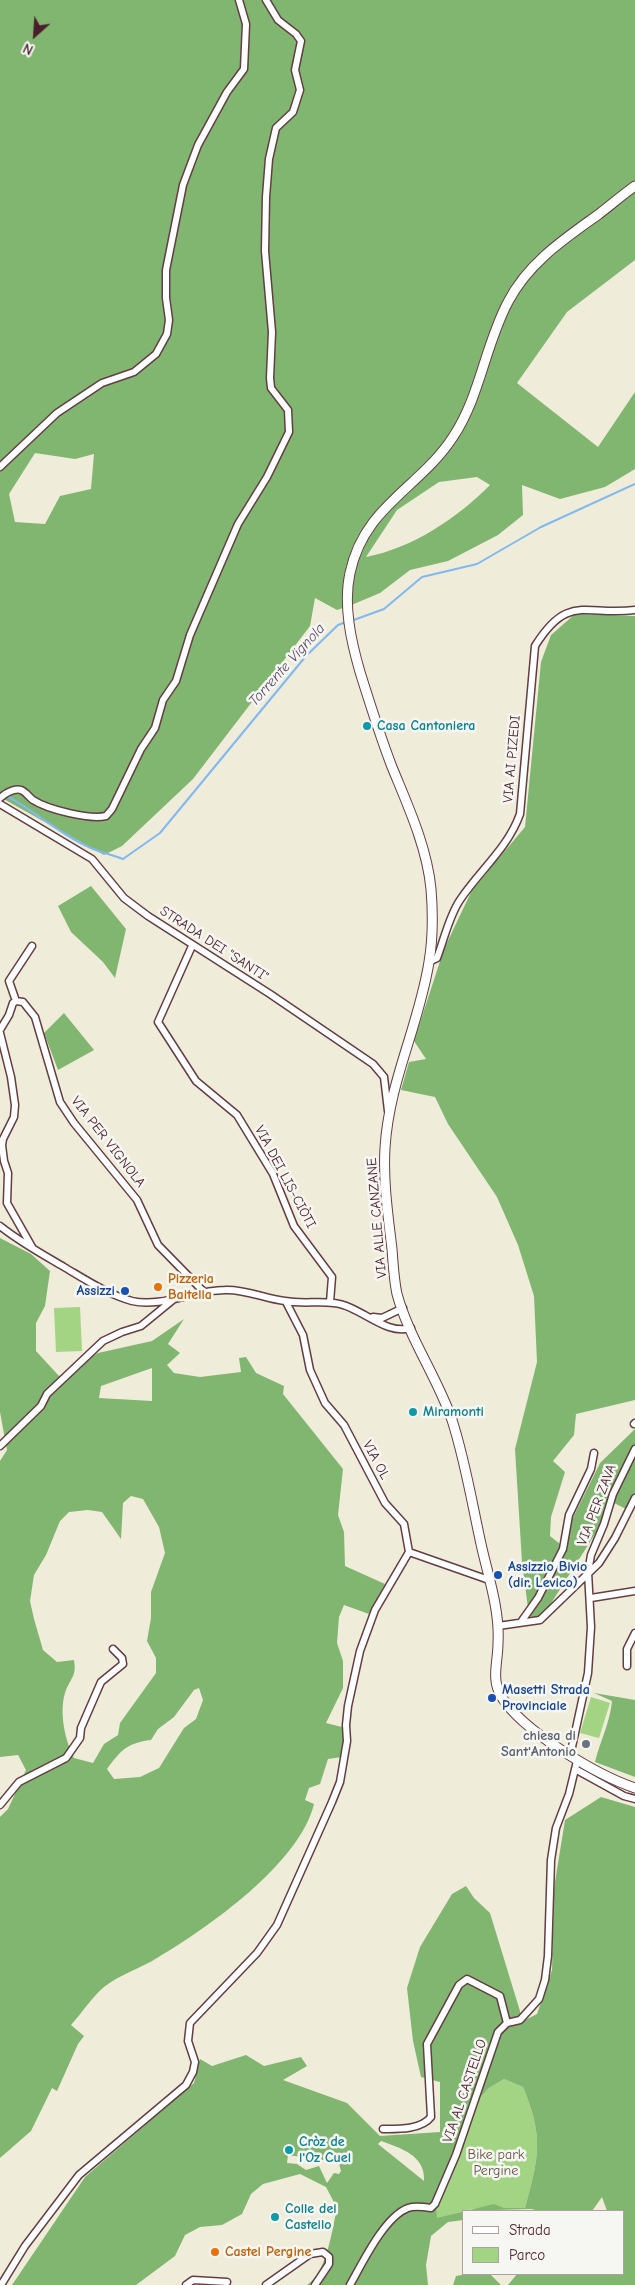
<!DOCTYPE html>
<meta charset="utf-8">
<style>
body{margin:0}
#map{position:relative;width:635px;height:2285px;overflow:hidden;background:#efecd9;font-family:"Comic Neue",sans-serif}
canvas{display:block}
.legend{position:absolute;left:462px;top:2210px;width:162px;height:65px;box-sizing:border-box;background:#f6f6f2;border:1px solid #b1a0a2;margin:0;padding:6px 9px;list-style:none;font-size:15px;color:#4a1f2b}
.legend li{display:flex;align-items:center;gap:10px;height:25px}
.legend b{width:25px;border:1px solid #b1a0a2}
.north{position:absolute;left:10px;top:10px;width:50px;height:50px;-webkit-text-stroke:4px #f6f6f2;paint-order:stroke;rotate:206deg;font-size:14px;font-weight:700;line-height:20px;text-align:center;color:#4a1f2b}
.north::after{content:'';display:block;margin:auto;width:18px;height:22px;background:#4a1f2b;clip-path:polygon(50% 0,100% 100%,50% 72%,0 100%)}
</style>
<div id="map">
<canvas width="635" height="2285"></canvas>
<ul class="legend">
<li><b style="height:6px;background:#fff"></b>Strada</li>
<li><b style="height:14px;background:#a2d483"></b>Parco</li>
</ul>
<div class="north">N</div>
</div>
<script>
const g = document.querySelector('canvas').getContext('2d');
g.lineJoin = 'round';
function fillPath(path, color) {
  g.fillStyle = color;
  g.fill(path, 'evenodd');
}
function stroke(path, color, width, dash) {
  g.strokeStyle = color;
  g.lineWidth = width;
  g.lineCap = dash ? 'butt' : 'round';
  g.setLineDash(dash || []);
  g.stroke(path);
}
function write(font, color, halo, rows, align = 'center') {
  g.font = font + ' "Comic Neue",sans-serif';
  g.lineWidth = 5;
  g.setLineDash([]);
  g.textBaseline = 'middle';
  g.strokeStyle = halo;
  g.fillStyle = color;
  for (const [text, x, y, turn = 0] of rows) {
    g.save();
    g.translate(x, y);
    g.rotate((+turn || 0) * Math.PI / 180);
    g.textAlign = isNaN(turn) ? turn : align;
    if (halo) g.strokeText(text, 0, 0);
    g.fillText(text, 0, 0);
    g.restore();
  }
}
fillPath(new Path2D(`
 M80 1307 82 1351 56 1352 54 1308Z
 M591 1697 610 1703 599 1738 580 1733Z
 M504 2079 523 2087C544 2138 539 2156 525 2208L472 2209 436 2219V2207L479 2099 489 2088Z`), '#a2d483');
fillPath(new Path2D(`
 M0 0H635V184L516 284 451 439 364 534 346 607 337 610 315 598 310 626 193 779 122 846 104 855 0 797ZM35 453 75 459 94 454 91 489 60 496 45 524 15 522 9 494Z
 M635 188V260L567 312 517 383 598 447 635 392V469L605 487 560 499 522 485 523 515 498 535 448 561 410 570 380 593 349 606 355 558 379 516 454 441 507 306 534 267ZM477 477 490 485C457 518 413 548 366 557L397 510 439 482Z
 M575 614 635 616V1400L576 1414 574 1435 553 1461 565 1472 551 1517 550 1536 560 1544 600 1463 635 1429V1508L632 1512 610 1501 604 1520 541 1619 529 1616 522 1562 515 1449 537 1362 534 1296 518 1245 497 1197 448 1124 435 1097 401 1090 409 1062 426 1059 414 1041 444 949 472 890 525 827 541 662 551 635Z
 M91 886 126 929 115 978 103 962 71 932 58 906Z
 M64 1013 94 1050 58 1070 44 1033Z
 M0 1238 31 1254 50 1271 45 1306 36 1323V1351L59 1376 98 1353 152 1341 184 1319 168 1344 180 1353 167 1365 174 1373 200 1377 241 1372 239 1358 246 1357 256 1373 284 1386 283 1394 343 1469 338 1515 344 1532 345 1566 385 1584 369 1614 344 1605 339 1617 337 1643 343 1661V1688L326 1723 346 1728 342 1757 328 1759 320 1784 309 1788 305 1800 314 1804C300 1863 208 1928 157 1958 141 1968 119 1975 104 1987 92 1997 82 2013 71 2025L84 2036 78 2044 57 2091 52 2088 31 2131 0 2158V1817L8 1809 26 1770 18 1755 0 1757V1461L7 1450 0 1412ZM152 1368V1401L99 1398 101 1386ZM131 1496 143 1499 159 1527 165 1553 151 1592V1618L147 1641 156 1658V1673L120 1723 118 1735 104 1744 93 1763 74 1758C65 1740 59 1713 65 1693 70 1678 77 1677 74 1660L57 1662 43 1650 34 1619 30 1601 34 1575 46 1555 60 1521 69 1512 88 1510 102 1512 121 1539 123 1503ZM199 1688 203 1700 196 1719 184 1728 159 1768 140 1777 114 1779 107 1769C121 1750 127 1743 151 1740L158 1729 174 1717 194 1690Z
 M594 1693 635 1700V1777L595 1762C600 1741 610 1723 612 1701Z
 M601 1797 635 1807V2285H508L517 2274H624V2211H607L602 2197 592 2211H539L531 2209 464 2211V2220L448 2222 431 2236 426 2265 428 2285H307C327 2272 332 2230 337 2208L326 2187 300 2174 263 2184 251 2194 242 2214 222 2225 200 2227 185 2235 175 2256 136 2285H12L85 2177 194 2083 200 2059 212 2066 246 2055 264 2066 301 2057 307 2066 283 2080 347 2103 380 2136 440 2132V2082L421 2077 413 2041 407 1988 420 1947 452 1894 466 1886 474 1898 490 1913 523 2021 537 2014 552 1970 554 1888 565 1820ZM504 2079 523 2087C544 2138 539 2156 525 2208H504L494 2204 437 2218 436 2207 479 2099 489 2088ZM381 2141C401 2148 426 2156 424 2181L378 2144ZM288 2155 321 2160H338L341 2171 339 2174 334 2173 327 2183 319 2166 306 2170 297 2164 287 2163Z
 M467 2274H490L501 2285H453L456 2276Z`), '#81b671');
stroke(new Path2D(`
 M351 621 384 609 422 577 477 564 541 527 635 484
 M7 796C36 812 62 836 93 849 103 853 113 855 123 859L160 833 306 656 338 625 346 622`), '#80b8f0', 2);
const minor = new Path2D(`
 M0 467 57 413 102 383 134 372 156 354 161 345 167 334 169 320 166 298V270L183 185 198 145 227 92 244 69 246 24 239 0
 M0 798C6 793 13 788 21 790 26 792 29 797 33 800 47 809 89 820 106 816L112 809 141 749 155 728 163 700 176 681 190 635 238 524 267 477 289 432 288 410 271 388 270 378 272 332 265 251 266 197 269 159 276 128 293 112 300 90 295 70 301 41 296 34 278 20 266 0
 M0 804 92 859 124 898 148 916 270 994 373 1064 384 1077 388 1111
 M32 946 9 981 16 1001 23 1002 35 1017 60 1102 74 1123 137 1200 158 1245 204 1292
 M192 946 158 1022 196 1081 237 1115 273 1174 294 1226 332 1277 330 1302
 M429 962 437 958C444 940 449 916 460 900 480 870 508 848 520 814L535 646C568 593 585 616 635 610
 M0 1030 9 1015 13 1003 16 1001
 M0 1033 11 1077 15 1105 14 1117 3 1139 2 1145 4 1161 8 1173 7 1203 32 1247
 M0 1226C20 1242 42 1254 64 1267 86 1280 107 1294 132 1301 161 1308 195 1290 225 1290 246 1289 265 1299 285 1301 301 1304 318 1301 334 1303 361 1306 385 1336 411 1328
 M286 1302 303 1335 310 1370 325 1403 344 1425 385 1503 404 1524 409 1552 489 1580
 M373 1317 382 1318 403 1308
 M634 1424 635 1423
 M0 1446 41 1406 47 1394 103 1341 122 1332 141 1326 174 1299
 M591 1598 635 1591
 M521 1622 538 1598 563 1549 569 1515 591 1469 594 1453
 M498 1626 540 1620 599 1563 615 1538 635 1498
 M627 1666V1649L635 1633
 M570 1756 588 1673 591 1627 588 1572 591 1555 604 1524 613 1494 635 1449
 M575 1769 624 1796 635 1799
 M0 1805 19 1782 66 1758 80 1738 81 1728 101 1682 123 1664 122 1658 113 1649
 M383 2129C397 2129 421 2130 431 2117L427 2044 459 1985 467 1979 500 1996 507 2023
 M1 2285 25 2246 79 2175 186 2085 193 2072 195 2062 188 2041 190 2023 257 1953 277 1925 332 1802 340 1782 347 1741 346 1725 348 1706 360 1651 375 1610 409 1552
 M186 2285 193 2280 227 2282
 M266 2285 310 2254 323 2252 329 2257V2264L315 2285
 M350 2285C362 2264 384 2217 408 2208 414 2206 424 2207 431 2208L435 2204 456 2155 498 2032 507 2023 520 2020 539 1999 545 1980 548 1956 551 1860 556 1828 569 1794 577 1761`);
const major = new Path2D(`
 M635 186C622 195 611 205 599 214 564 239 528 263 508 302 485 345 480 397 453 437 420 488 364 506 350 573 343 605 351 641 360 672 370 704 380 736 392 767 408 806 427 847 431 889 433 913 433 938 429 962 419 1026 389 1081 385 1148 383 1182 388 1215 392 1249 393 1263 394 1280 397 1294 409 1338 437 1377 452 1420 465 1460 472 1503 481 1544 488 1576 500 1610 498 1643 498 1662 491 1679 501 1696 522 1731 597 1775 635 1788`);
stroke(minor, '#633e45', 9);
stroke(major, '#633e45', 11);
stroke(minor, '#fff', 6);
stroke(major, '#fff', 9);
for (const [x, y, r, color] of [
 [367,726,5,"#0f9aa8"],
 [158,1287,5,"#e8710a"],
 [125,1291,5,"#1a4fb4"],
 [413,1412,5,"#0f9aa8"],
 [498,1575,5,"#1a4fb4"],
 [492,1698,5,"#1a4fb4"],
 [586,1744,5,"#6b7280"],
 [289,2150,5,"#0f9aa8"],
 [275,2217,5,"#0f9aa8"],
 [215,2252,5,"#e8710a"]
]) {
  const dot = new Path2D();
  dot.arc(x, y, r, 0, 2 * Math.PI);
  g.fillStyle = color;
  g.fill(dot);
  stroke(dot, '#f6f6f2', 2);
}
write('bold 14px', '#0d838f', '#f6f6f2', [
 ["Casa Cantoniera",377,726],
 ["Miramonti",423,1412],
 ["Cròz de",299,2142],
 ["l'Oz Cuel",299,2158],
 ["Colle del",285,2209],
 ["Castello",285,2225]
], 'left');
write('14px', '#4a1f2b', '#f6f6f2', [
 ["VIA AI PIZEDI",512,759,-85],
 ["STRADA DEI \"SANTI\"",214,944,33],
 ["VIA PER VIGNOLA",108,1142,52],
 ["VIA DEI LIS-CIÒTI",285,1177,62],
 ["VIA ALLE CANZANE",377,1218,-95],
 ["VIA OL",376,1460,62],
 ["VIA PER ZAVA",597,1505,-69],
 ["VIA AL CASTELLO",465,2091,-71]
]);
write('bold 14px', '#c56008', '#f6f6f2', [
 ["Pizzeria",168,1279],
 ["Baitella",168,1295],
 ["Castel Pergine",225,2252]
], 'left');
write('bold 14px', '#164399', '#f6f6f2', [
 ["Assizzi",115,1291,"right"],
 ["Assizzio Bivio",508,1567],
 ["(dir. Levico)",508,1583],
 ["Masetti Strada",502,1690],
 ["Provinciale",502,1706]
], 'left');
write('bold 14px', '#5b616d', '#f6f6f2', [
 ["chiesa di",576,1736],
 ["Sant'Antonio",576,1752]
], 'right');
write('14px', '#645545', '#f6f6f2', [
 ["Bike park",496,2155],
 ["Pergine",496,2171]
]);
write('italic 15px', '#5a4d66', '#f6f6f2', [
 ["Torrente Vignola",287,665,-48]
]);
</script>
